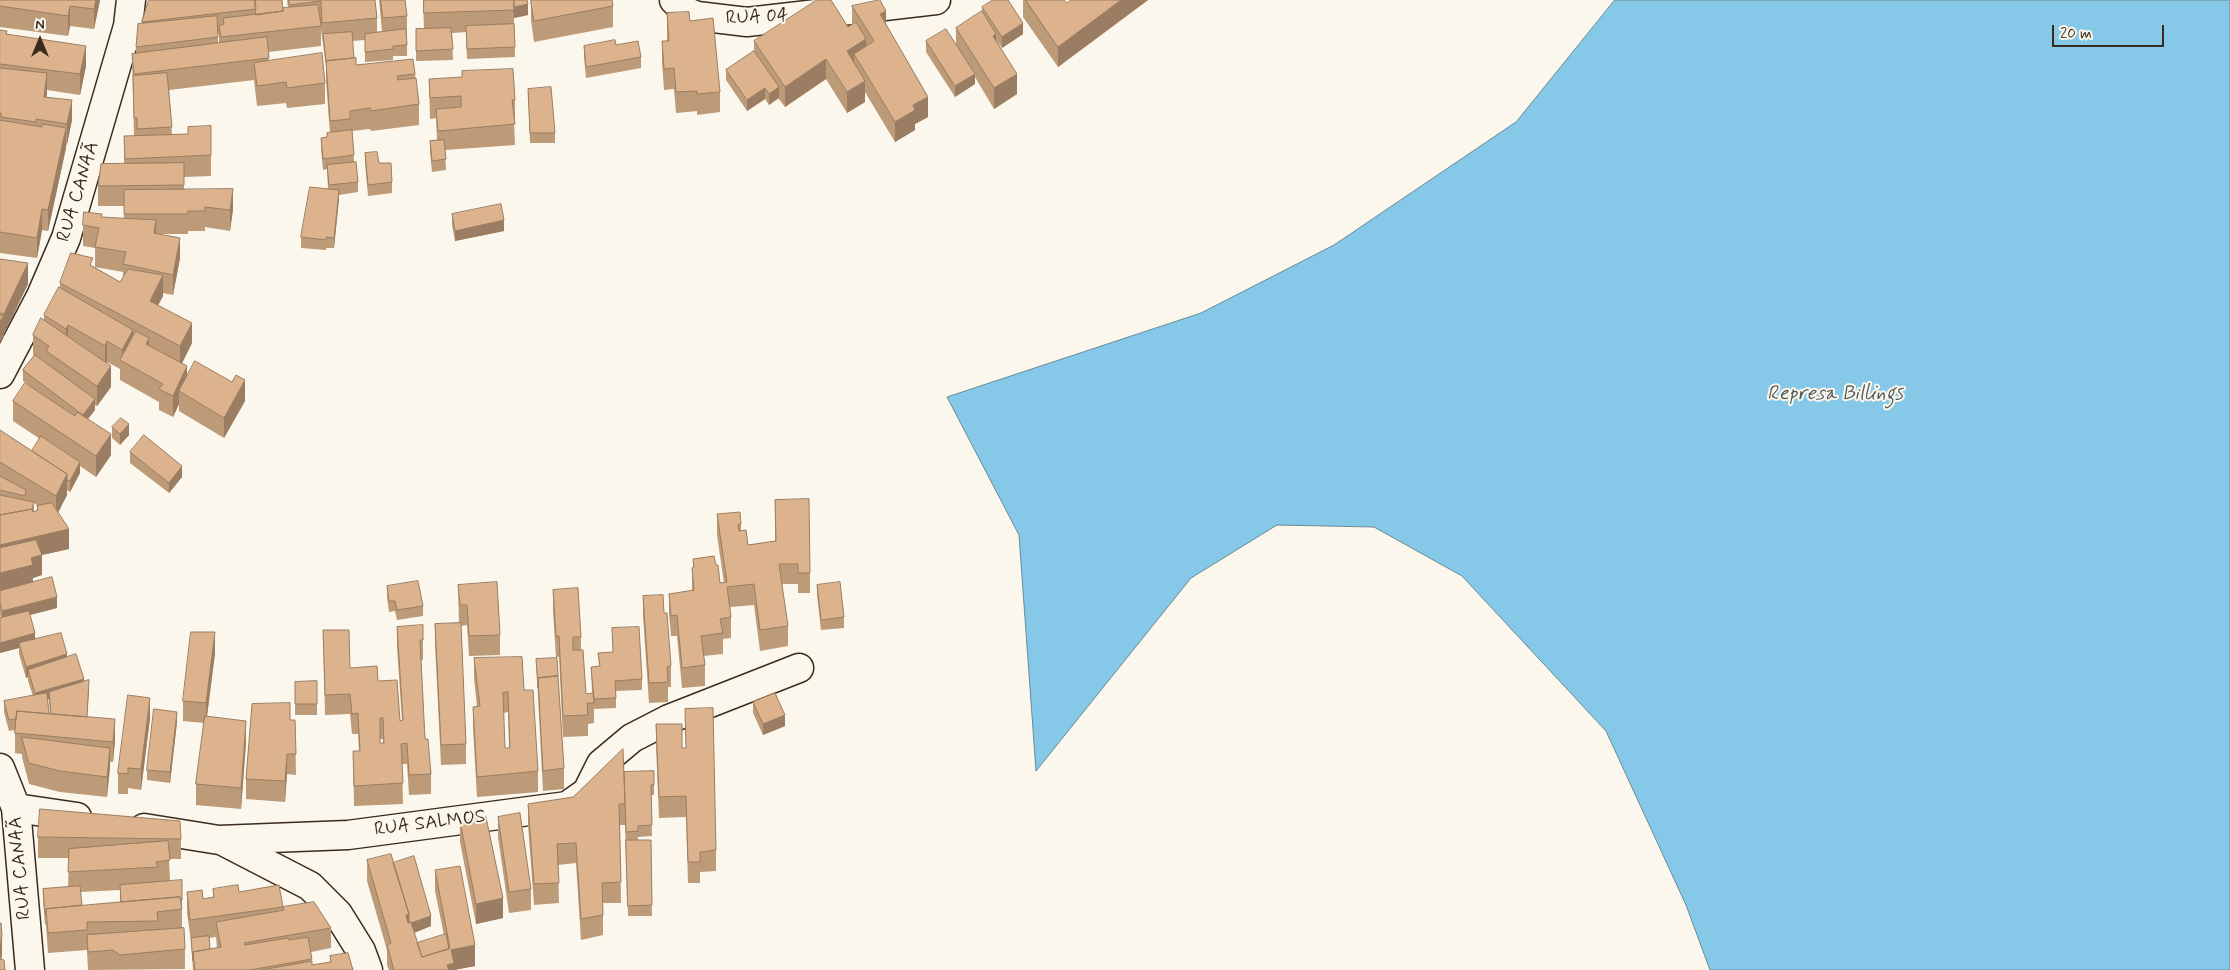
<!DOCTYPE html>
<meta charset="utf-8">
<style>
body{margin:0}
#map{position:relative;width:2230px;height:970px;overflow:hidden;background:#fbf7ec;font-family:Mynerve,sans-serif}
canvas{display:block}
.north{position:absolute;left:15px;top:15px;width:50px;height:50px;-webkit-text-stroke:4px #fbf7ec;paint-order:stroke;rotate:0deg;font-size:14px;font-weight:700;line-height:20px;text-align:center;color:#3b2a1e}
.north::after{content:'';display:block;margin:auto;width:18px;height:22px;background:#3b2a1e;clip-path:polygon(50% 0,100% 100%,50% 72%,0 100%)}
.scale{position:absolute;left:2052px;top:25px;width:112px;height:22px;box-sizing:border-box;border:2px solid #3b2a1e;border-top:0;padding-left:6px;font-size:15px;line-height:18px;white-space:nowrap;color:#3b2a1e;-webkit-text-stroke:4px #fbf7ec;paint-order:stroke}
</style>
<div id="map">
<canvas width="2230" height="970"></canvas>
<div class="north">N</div>
<div class="scale">20 m</div>
</div>
<script>
const g = document.querySelector('canvas').getContext('2d');
g.lineJoin = 'round';
function fillPath(path, color) {
  g.fillStyle = color;
  g.fill(path, 'evenodd');
}
function stroke(path, color, width, dash) {
  g.strokeStyle = color;
  g.lineWidth = width;
  g.lineCap = dash ? 'butt' : 'round';
  g.setLineDash(dash || []);
  g.stroke(path);
}
function write(font, color, halo, rows, align = 'center') {
  g.font = font + ' Mynerve,sans-serif';
  g.lineWidth = 4;
  g.setLineDash([]);
  g.textBaseline = 'middle';
  g.strokeStyle = halo;
  g.fillStyle = color;
  for (const [text, x, y, turn = 0] of rows) {
    g.save();
    g.translate(x, y);
    g.rotate((+turn || 0) * Math.PI / 180);
    g.textAlign = isNaN(turn) ? turn : align;
    if (halo) g.strokeText(text, 0, 0);
    g.fillText(text, 0, 0);
    g.restore();
  }
}
const water = new Path2D(`
 M1615 0H2230V970H1710L1686 905 1606 731 1462 576 1374 527 1277 525 1191 578 1036 771 1019 535 947 397 1201 313 1334 245 1516 122Z`);
fillPath(water, '#86c8e7');
stroke(water, '#688997', 1);
const minor = new Path2D(`
 M674 0 685 11 697 16 747 22 936 0
 M0 374 41 296 66 238 128 26 131 0
 M0 768 16 808 30 970
 M16 808 77 817
 M144 828 219 840 348 835 567 806 587 792 601 764 632 738 669 719 799 668
 M221 840 310 886 338 914 361 951 368 970`);
stroke(minor, '#3b2a1e', 31);
stroke(minor, '#fbf7ec', 28);
fillPath(new Path2D(`
 M0 0H100L94 29 70 26 68 36 0 27Z
 M149 0 283 10 288 8 287 0H375L377 18V32H382L379 0H405L407 16V56H393V60L365 62V40L352 41 354 58 356 65 415 74 419 104V125L371 131 370 129 352 131 354 162 358 182V192L339 195 334 248H326V250L301 248V237L328 189 327 169 323 170 321 148V138L327 137V133H330L326 82V67L321 29V46L268 52 269 61 325 83V104L287 108 286 103 257 106 254 80 169 90 172 134H188L211 126V176L184 177V189L233 209 230 231 205 227V231H188V234H159L180 258 173 295 163 293V296L158 305 192 343 182 363 187 376 245 401 224 438 179 411V404L173 417 159 410V402L120 380V369L107 362 106 363 111 387 97 406 95 405V410L88 419 111 455 96 477 80 466V473L70 492 67 490V495L58 512 69 549 42 555V575L33 578V582L57 608 30 615 35 639 67 657 84 681 89 691 87 717 115 740 113 762H110L107 797 60 792 29 784 22 757V754L15 753V730L9 731 4 712V701L33 696 28 681V677L26 678 19 654V648L0 653V618H1L0 614V430L32 451 40 439 13 421V401L29 385 23 381V370L34 356 33 355V335L44 320V315L60 288V283L93 266 120 282 123 277V272L95 267V248L83 246V225L102 217 124 219V206H98V186L124 164V136H134L132 54H136V47ZM218 34H219V43H218ZM34 503 38 506H37V511H34ZM49 699 50 714H49L47 700Z
 M423 0H527L528 15 514 18 515 57 467 59 466 32 452 33 453 60 416 61V29H424Z
 M531 0 613 6V27L534 42 531 20Z
 M1023 0H1064L1067 3 1071 0H1148L1058 67 1023 17Z
 M852 6 886 24 928 117 915 124V130L895 142 865 92V102L847 113 826 79 785 107 778 98 769 105 765 99 747 111 726 80V70L754 51V41L848 27 852 24Z
 M982 7 1023 34 1002 48 996 40 1017 94 994 109 975 77V84L955 97 926 52V41L956 45V28L982 12Z
 M667 13 690 21 720 92V112L697 115V111L676 113 674 89 664 90 662 62V41H667Z
 M0 30 7 35 86 66 80 95 47 90 46 97 72 120 48 231 42 230 37 258 0 253Z
 M584 46 641 57V68L586 78 584 57Z
 M429 79 515 100V120H514L515 145 445 150 446 170 432 172 430 152V141L437 140 436 118 430 119Z
 M528 89 555 133V143H530Z
 M365 153 379 163 392 182V193L368 196 365 163Z
 M452 214 504 231 455 241 452 225Z
 M0 259 28 284 4 334V336L0 342Z
 M112 427 129 435 120 445 112 438Z
 M130 452 182 477 169 493 130 463Z
 M775 500 810 573V593H798V584H782L788 626V646L760 651 754 605 730 607 731 617V638L723 639V654L703 656 705 665V686L682 688 677 636H671L669 614V594L692 591V568L693 567V559L716 565 720 583H724L717 535V514L741 524V531L748 545 775 541Z
 M458 585 500 635V655L469 656 467 625 461 626 466 744V764L441 765 435 644V624L459 623Z
 M817 585 844 617V628L821 630 817 595Z
 M387 586 423 606V616L397 620 395 611 389 612 387 597Z
 M553 590 581 637V650L586 694 592 693 591 667 599 666 598 653 613 652 612 628 642 679V690L616 691V708L594 709V723L588 724V736L563 737 559 657H556L553 611Z
 M643 596 664 613 671 666V687H668V702L649 703 643 616Z
 M397 627 423 640V660H421L425 739 431 774V794L409 795 407 764H402L403 804 354 806 353 751H359L358 734H352L350 714 325 715 323 630 350 668 378 681 400 721 402 720 397 647ZM380 739H383V743H380Z
 M215 653 207 716 246 742 241 809 196 805V784L204 723 183 721V701Z
 M474 658 524 690 538 771V792L477 797 473 727V707H477L474 678ZM508 712 509 748H505L503 713Z
 M536 659 564 768V789L543 791Z
 M317 681V715H295V682Z
 M753 702 785 726 763 735 753 713Z
 M150 718 141 790 128 788V794H118V773Z
 M290 720H295L296 775 287 774 285 802 246 799V779Z
 M177 722 170 783 147 780V770Z
 M656 724 682 748 716 850V871L700 872V883H688L686 817 659 818 656 745Z
 M654 771V795H651L652 836 638 837V840H651L652 916H628L625 825H620L621 903H603V935L581 940 576 863 558 865 559 903 534 905 528 825V804L573 797 624 772Z
 M498 817 531 889V910L509 913 498 837Z
 M460 821 503 918 476 924 460 842Z
 M38 837 181 839V859H169L170 881 182 900V928L185 949V969L88 970 87 950 48 953 46 924 45 925 43 900V889L68 887 69 858H38ZM120 890V902L82 906 80 892Z
 M367 860 393 863 431 926 414 933 417 943 444 935 435 891V870L475 966 454 970H389L387 965V950L367 881Z
 M213 889 239 892 283 907V911V907L331 928V948L311 952 312 965 330 962V956L353 970H193L191 941 187 913V892L203 899 213 897ZM216 937 217 948 210 949 209 938Z`), '#bd9a78');
fillPath(new Path2D(`
 M96 0H100L94 29V9Z
 M1121 0H1148L1058 67V47Z
 M528 4V15L514 18 513 8Z
 M70 6V26L68 36V16Z
 M886 11V31L880 14Z
 M1023 23V34L1002 48V37Z
 M996 34V54L993 36Z
 M866 39V59L854 54V67L847 51Z
 M86 46V66L80 95V74Z
 M826 59V79L785 107V87Z
 M47 73V94L44 117V97Z
 M975 74V84L955 97V86Z
 M1017 74V94L994 109V88Z
 M865 81V102L847 113V92Z
 M779 87V98L769 105V94Z
 M765 88V99L747 111V100Z
 M928 97V117L915 124V130L895 142V122L913 105Z
 M72 100V120L67 145V124Z
 M66 128V148L48 231V210Z
 M233 189V209L230 231V210Z
 M339 190V200L334 248V238Z
 M42 209V230L37 258V238Z
 M156 220V241L154 233Z
 M504 220V231L455 241V231Z
 M180 238V258L173 295V275Z
 M28 263V284L4 334V314Z
 M163 275V296L150 321V301Z
 M4 316V336L0 342V321Z
 M192 323V343L180 367V346Z
 M68 325V346L66 349V329Z
 M133 330V350L122 360V350Z
 M149 338V358L146 344Z
 M107 341V362L105 366V346Z
 M111 366V387L97 406V386Z
 M187 366V386L179 391V404L173 417V396Z
 M245 380V401L224 438V418Z
 M95 399V410L83 425V415Z
 M129 424V435L120 445V434Z
 M111 434V455L96 477V456Z
 M80 462V473L70 492V481Z
 M182 466V477L169 493V483Z
 M67 474V495L56 517V496Z
 M69 529V549L42 555V575L33 578V585L0 593V545Z
 M57 597V608L2 622V611Z
 M215 632V653L206 724V703Z
 M35 633V644L19 643V648L0 653V643Z
 M67 654V665L28 670V677L26 678V667Z
 M84 679V689L49 692V699L35 703V693Z
 M150 698V718L141 790V769Z
 M177 712V722L170 783V772Z
 M785 715V726L763 735V724Z
 M115 719V740L113 762V742Z
 M246 721V742L241 809V788Z
 M110 748V768L107 797V777Z
 M287 754V774L285 802V781Z
 M503 898V918L476 924V904Z
 M409 914 431 916V926L406 936V915Z
 M2 935V955L0 969V949Z
 M475 945V966L454 970H447L451 950Z`), '#9a7d62');
const building = new Path2D(`
 M0 0H96L94 9 70 6 68 16 0 6Z
 M149 0H255L256 9 142 22Z
 M255 0H282L283 11 256 15Z
 M289 0H375L377 18 322 23 321 1 290 5Z
 M381 0H405L407 16 383 18Z
 M424 0H514V10L424 13Z
 M514 0H527L528 4 514 7Z
 M531 0H612L613 6 534 21Z
 M817 0H831L848 27 856 22 866 39 847 51 865 81 847 92 826 59 785 87 754 41Z
 M880 0 886 11 880 14 928 97 913 105 915 110 895 122 854 54 874 41 852 6Z
 M993 0H1008L1023 23 1002 37 982 7Z
 M1026 0H1064L1067 3 1071 0H1121L1058 47Z
 M318 5 321 26 221 37 219 26 224 24 223 18 283 11V8Z
 M982 11 996 34 993 36 1017 74 994 88 956 28Z
 M689 12 690 21 713 18 720 92 697 94V91L676 92 674 68 664 69 662 41H669L667 13Z
 M217 16 218 37 136 47 138 24Z
 M514 24 515 47 467 49 466 26Z
 M451 28 453 49 416 51V29Z
 M406 29 407 45 393 46V49L365 52V34Z
 M946 29 975 74 955 86 926 41Z
 M0 30 7 31 6 34 86 46 80 74 0 64Z
 M352 32 354 58 326 61 323 34Z
 M267 37 269 58 134 74 132 54Z
 M615 40 616 45 638 41 641 57 586 67 584 46Z
 M754 51 779 87 769 94 765 88 747 100 726 70Z
 M322 53 325 83 287 88 286 82 257 86 254 63Z
 M356 58V65L413 59 415 74 397 76 398 80 416 78 419 104 371 111 370 108 350 111V119L330 121 326 61Z
 M0 68 47 73 44 97 72 100 67 124 36 119V122L1 117V113H0Z
 M513 69 515 100H512L515 124 438 131 436 109 461 107V96L430 98 429 79 462 77V71Z
 M167 73 172 127 137 129V118H134L133 76Z
 M551 87 555 133H530L528 89Z
 M0 120 42 127 43 124 66 128 48 210 42 209 37 238 0 232Z
 M211 126V155L125 159 124 136 188 134V127Z
 M352 130 354 155 323 159 321 138 327 137V133Z
 M444 140 446 159 432 161 430 141Z
 M377 152 379 163H391L392 182 368 185 365 153Z
 M356 162 358 182 329 185 327 165Z
 M184 163V185L98 186 101 164Z
 M310 187 339 190 334 238 326 237V240L301 237Z
 M233 189 230 210 205 207V211H188V214H124V190Z
 M501 204 504 220 455 231 452 214Z
 M84 212 102 214 101 217 156 220 154 233 180 238 173 275 123 264 126 252 95 247 99 228 83 225Z
 M71 253 93 258 90 265 120 282 128 269 163 275 150 301 192 323 180 346 60 283Z
 M0 259 28 263 4 314 0 313Z
 M59 287 133 330 122 350 107 341 105 346 68 325 66 329 44 315Z
 M0 315 4 316 0 321Z
 M41 318 111 366 97 386 46 351 49 346 33 335Z
 M136 331 149 338 146 344 187 366 173 396 159 389 163 384 120 360Z
 M35 355 95 399 83 415 23 370Z
 M195 361 232 382 236 375 245 380 224 418 179 391Z
 M25 383 75 416 77 412 111 434 96 456 13 401Z
 M121 418 129 424 120 434 112 427Z
 M0 430 67 474 56 496 0 462Z
 M144 435 182 466 169 483 130 452Z
 M41 436 80 462 70 481 67 480V474L32 451Z
 M0 476 26 490 25 496 0 490Z
 M0 495 34 502 32 509 0 515Z
 M809 499 810 573H798V564H779L788 626 760 630 754 584 727 587 731 617 720 619 723 633 701 636 705 665 682 668 677 615 671 616 669 594 694 590 692 568 694 567 693 559 714 556 716 565H718L720 583 727 582 717 514 740 512 741 524 738 525 739 531 746 530 748 545 776 541 775 500Z
 M52 503 69 529 0 545V515L32 509 33 512 38 510 37 506Z
 M36 540 42 555 31 558 33 565 0 573V548Z
 M52 577 57 597 2 611 0 603V591Z
 M418 581 423 606 397 610 395 601H389L387 586Z
 M497 582 500 635 469 636 467 605H460L458 585Z
 M840 582 844 617 821 620 817 585Z
 M578 588 581 637H573V650H583L586 694 593 693 594 703H587L588 715 563 716 559 636H556L553 590Z
 M663 595 664 613H667L671 666 667 667 668 682 649 683 643 596Z
 M29 611 35 633 0 643V618Z
 M461 623 466 744 441 745 435 624Z
 M423 625V640H420L425 739H428L431 774 409 775 407 743 401 744 403 783 354 786 353 751H360L358 713 352 714 350 694 325 695 323 630H349L350 668 377 666 378 681 397 680 400 721 403 720 397 627ZM383 718 384 743H380V719Z
 M639 627 642 679 615 681 616 698 594 699 591 667 600 666 598 653 613 652 612 628Z
 M191 632H215L206 703 183 701Z
 M61 633 67 654 26 667 19 643Z
 M76 654 84 679 35 693 28 670Z
 M522 657 524 690H533L538 771 477 777 473 707 480 706 474 658ZM508 692 510 748H505L503 693Z
 M557 658 558 676 538 678V688L536 659Z
 M558 676 564 768 543 771 538 678Z
 M89 680 87 717 51 714 49 692Z
 M317 681V704H295V682Z
 M47 693 49 714 17 711 16 719 9 720 4 701Z
 M775 693 785 715 763 724 753 702Z
 M128 695 150 698 141 769 128 768V774L118 773Z
 M290 703V720H295L296 754H287L285 781 246 779 252 704Z
 M713 708 716 850 700 852V862H688L686 796 659 797 656 724H682V748H686L685 709Z
 M154 709 177 712 170 772 147 770Z
 M17 711 115 719 113 742 15 733Z
 M205 716 246 721 241 788 196 784Z
 M22 737 110 748 107 777 60 771 29 763Z
 M623 749 625 804H619L621 882 602 883 603 915 581 919 576 843 557 844 559 883 534 884 528 804 573 797Z
 M654 771V785H651L652 825 638 826V831L626 832 624 772Z
 M40 809 180 821 181 839 38 837Z
 M520 813 531 889 509 892 498 817Z
 M486 817 503 898 476 904 460 821Z
 M626 840H651L652 905 628 906Z
 M168 841 170 860 156 862 158 867 68 872 69 849Z
 M391 854 409 914 406 915 408 923 411 922 422 957 450 948 435 870 460 866 475 945 451 950 454 963 447 965 449 970H394L387 945 391 943 367 860Z
 M414 856 431 916 411 923V922L409 923V914L393 863Z
 M182 880V900H181L180 897 121 902 120 885Z
 M238 885 239 892 279 885 283 907 190 920 187 892 202 890 203 899 214 897 213 889Z
 M80 886 82 905 46 909V914H45L43 889Z
 M180 897 182 909 157 912 158 921 87 922V930L48 933 46 909Z
 M314 902 331 928 244 943 245 945 288 938 289 940 308 937 312 959 250 970H195L193 952 221 947 216 922 284 910 283 907Z
 M0 923H1L2 935 0 949Z
 M184 928 185 949 120 955 113 950 88 952 87 935Z
 M446 934 449 949 422 957 417 943Z
 M209 936 210 949 193 952V961L191 938Z
 M348 953 353 970H261L312 961V965L331 962 330 956Z
 M0 959 4 960 5 970H0Z`);
fillPath(building, '#dcb38c');
stroke(building, '#9a7d62', 1);
write('19px', '#3b2a1e', '#fbf7ec', [
 ["RUA 04",757,18,-3],
 ["RUA CANAÃ",79,192,-73],
 ["RUA SALMOS",430,824,-7],
 ["RUA CANAÃ",21,868,-95]
]);
write('italic 20px', '#52595a', '#fbf7ec', [
 ["Represa Billings",1835,395]
]);
</script>
